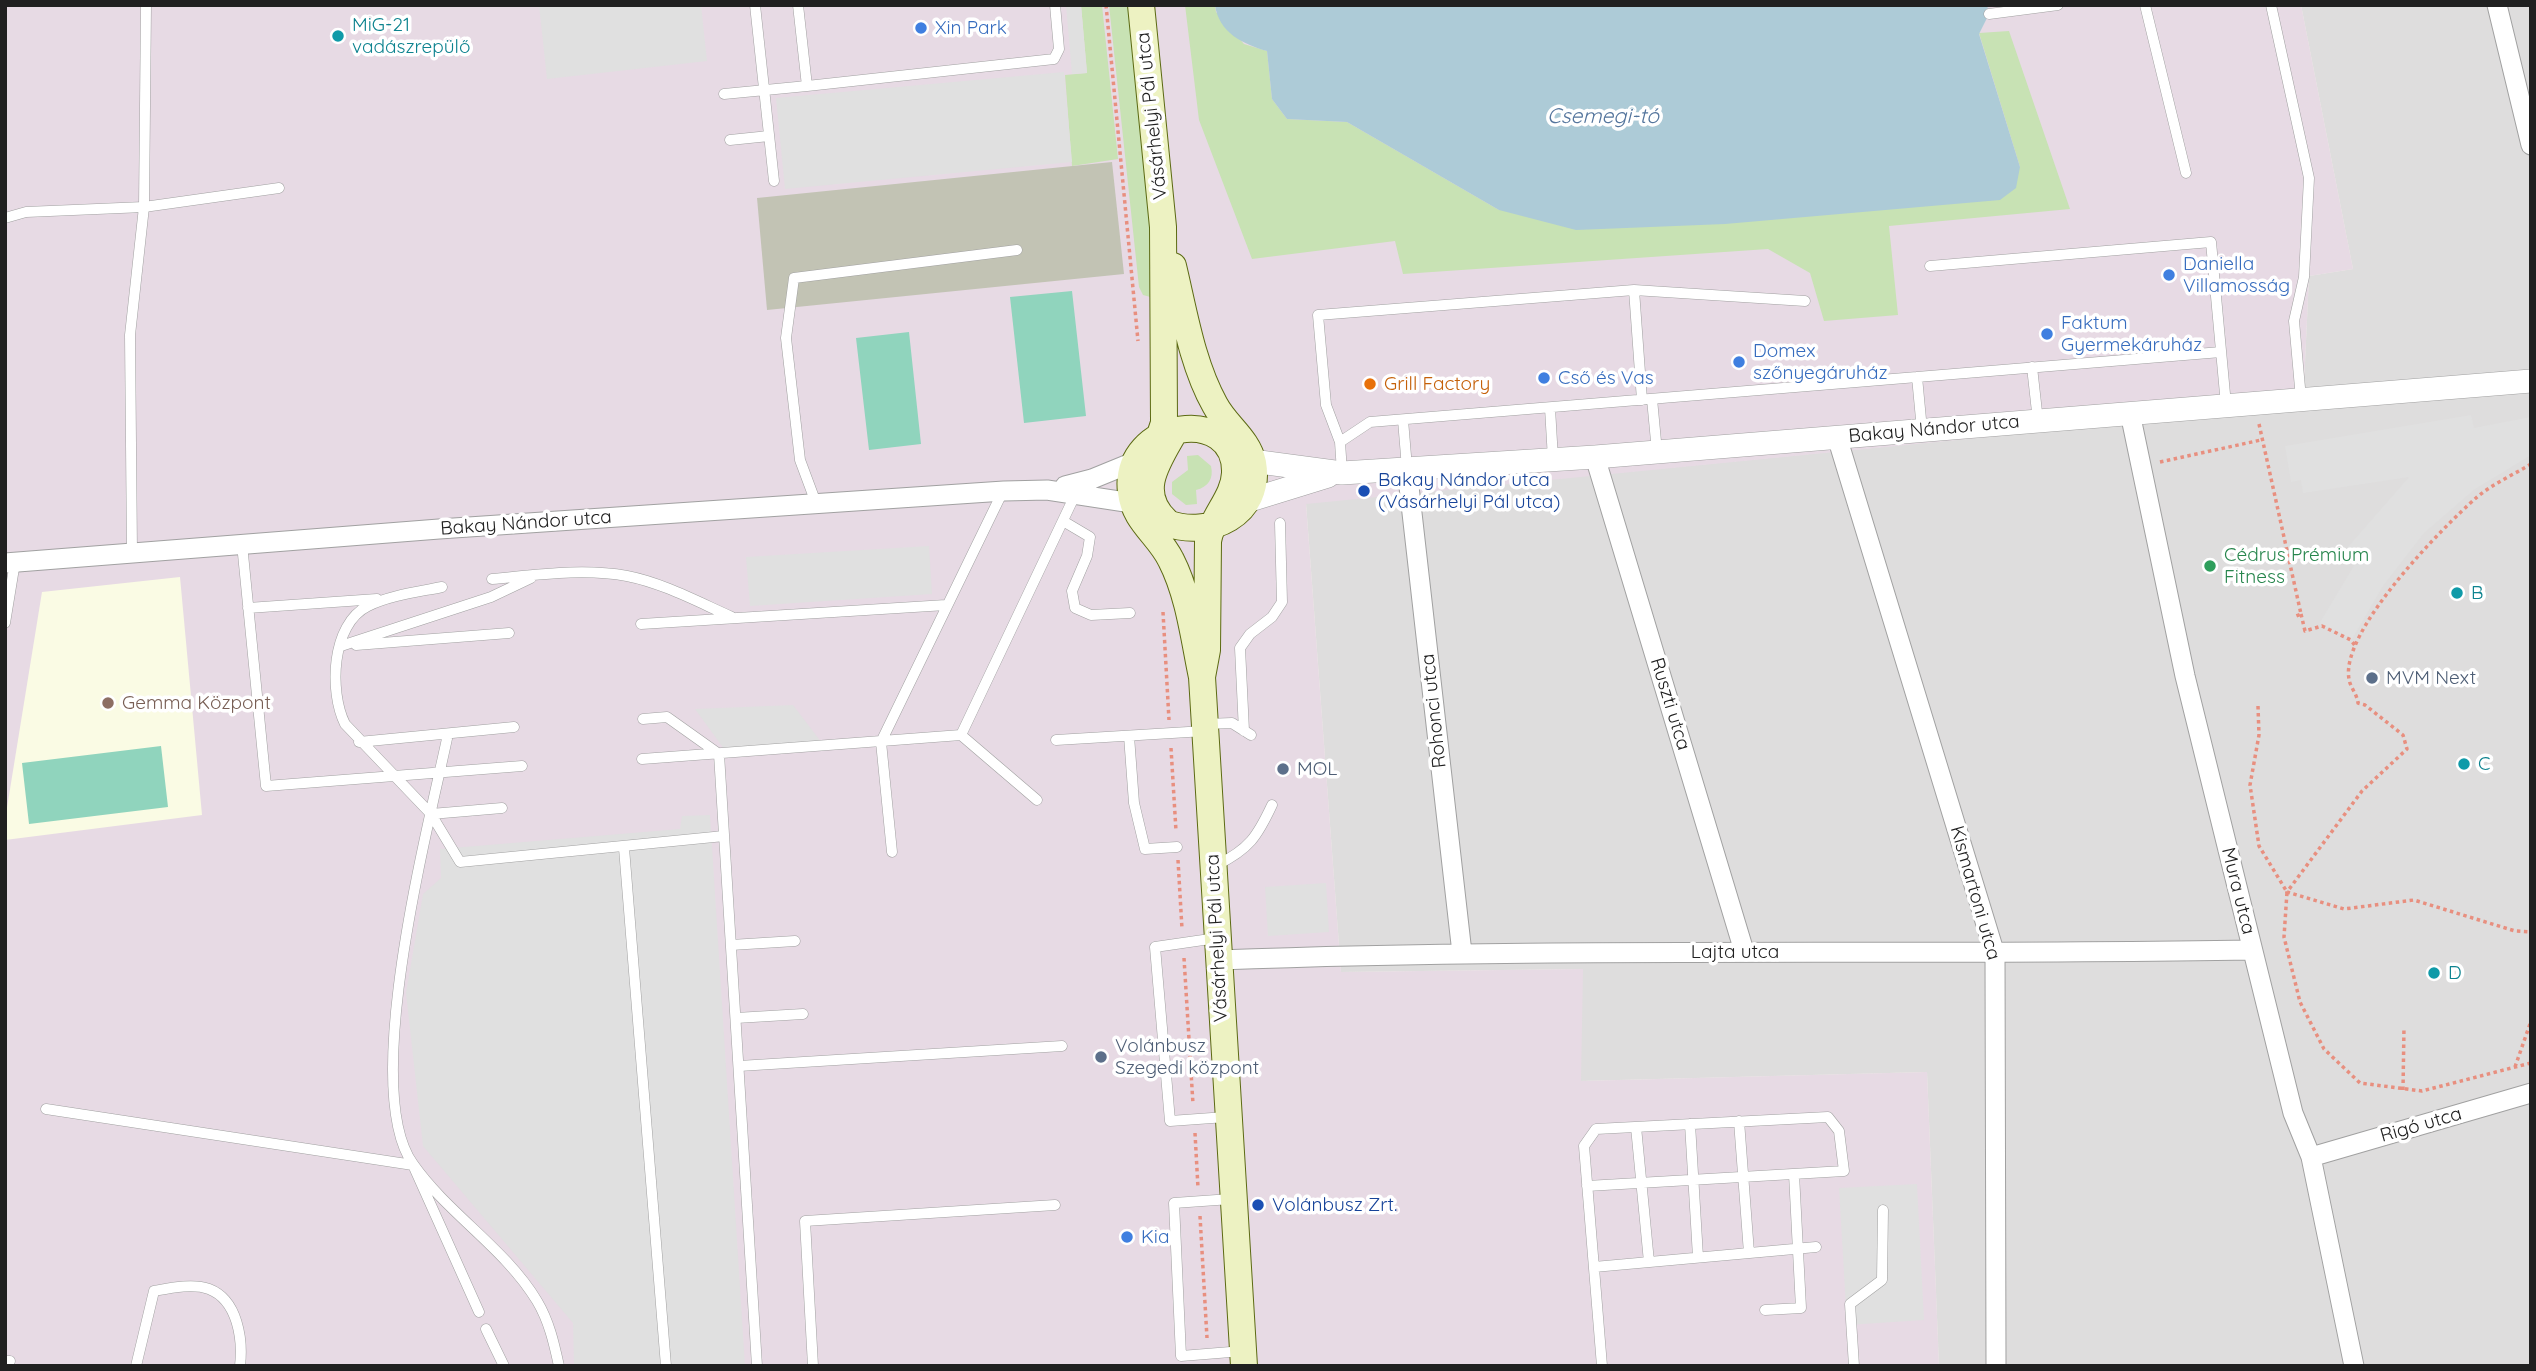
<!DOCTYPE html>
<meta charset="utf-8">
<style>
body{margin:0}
#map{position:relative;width:2536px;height:1371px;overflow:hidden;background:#efede7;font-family:Quicksand,sans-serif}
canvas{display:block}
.frame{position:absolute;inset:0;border:7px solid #202020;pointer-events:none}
</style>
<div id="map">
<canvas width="2536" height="1371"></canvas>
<div class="frame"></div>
</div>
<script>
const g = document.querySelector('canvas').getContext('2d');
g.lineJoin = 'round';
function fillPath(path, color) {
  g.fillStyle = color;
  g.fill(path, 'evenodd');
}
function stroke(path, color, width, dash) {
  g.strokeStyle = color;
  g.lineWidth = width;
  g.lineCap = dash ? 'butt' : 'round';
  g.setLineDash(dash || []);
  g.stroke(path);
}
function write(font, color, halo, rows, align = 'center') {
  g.font = font + ' Quicksand,sans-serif';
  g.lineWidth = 7;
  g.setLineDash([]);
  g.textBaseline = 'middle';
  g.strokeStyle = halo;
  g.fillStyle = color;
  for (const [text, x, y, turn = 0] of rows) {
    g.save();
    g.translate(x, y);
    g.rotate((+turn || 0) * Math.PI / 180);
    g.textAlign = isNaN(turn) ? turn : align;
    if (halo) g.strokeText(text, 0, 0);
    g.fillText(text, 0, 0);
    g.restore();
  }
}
fillPath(new Path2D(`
 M2301 5H2531V1366H1939L1927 1072 1580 1081 1582 969 1341 972 1306 503 2303 406 2309 276 2353 269Z`), '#dedddd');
fillPath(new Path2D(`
 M5 5H2301L2353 269 2309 276 2303 406 1306 504 1341 972 1583 969 1581 1081 1927 1072 1939 1366H5Z`), '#e7dae4');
fillPath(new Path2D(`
 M180 577 202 815 5 840V820L42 592Z`), '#fafbe4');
fillPath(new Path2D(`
 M1112 162 1124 274 767 310 757 198Z`), '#c2c3b4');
fillPath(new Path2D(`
 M1081 5H1102L1118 159 1072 166 1065 75 1087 73Z
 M1109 5H1131L1155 236 1154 298 1143 295 1139 287Z
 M1185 5H1215L1216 12 1244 44 1267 51 1272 99 1287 119 1347 122 1499 210 2020 167 1979 33 2009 31 2070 209 1889 226 1898 315 1824 321 1810 273 1768 249 1403 274 1395 241 1252 259 1199 120Z
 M1198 455 1211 466C1214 479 1208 487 1196 490L1197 504 1186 505 1172 494V482L1188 470 1187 456Z`), '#c8e2b4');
fillPath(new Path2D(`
 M1072 291 1086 416 1024 423 1010 297Z
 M909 332 921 444 869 450 856 338Z
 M161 746 168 807 29 824 22 763Z`), '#90d4bd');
fillPath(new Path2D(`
 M539 5H701L707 61 547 79Z
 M1066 5H1081L1087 73 1072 74Z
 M1064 72 1072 162 785 189 776 98Z
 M2471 415 2474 428 2531 417V455L2475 489 2424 533 2383 586 2352 639 2319 624 2358 559 2346 549 2409 477 2303 493 2301 480 2291 482 2285 446Z
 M929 546 932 594 750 606 746 557Z
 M793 705 825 747 727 753 695 709Z
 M710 815 745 1366H574L573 1323 423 1146 406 993 423 894 441 878 440 849 680 829 682 816Z
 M1326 883 1329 932 1268 936 1265 887Z
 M1917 1184 1924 1320 1847 1325 1839 1188Z`), '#e0e0e0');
fillPath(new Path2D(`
 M1215 5H1987L1989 14 1979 34 2020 167 2016 188 2000 200 1725 224 1576 230 1499 210 1347 122 1287 119 1272 99 1267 51C1243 44 1219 33 1215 5Z`), '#adcbd7');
const service = new Path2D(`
 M755 5 774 181
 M798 5 807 86 1054 59 1059 49 1055 5
 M2145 5 2186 173
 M2271 5 2309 178 2304 277 2294 321 2301 399
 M1989 14 2058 5
 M724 94 807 86
 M730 140 769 136
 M5 218 26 212 144 207 279 188
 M1930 266 2211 242 2226 405
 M1634 290 1642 400
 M2032 367 2038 421
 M1917 377 1922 430
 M1652 399 1657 452
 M1550 408 1553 459
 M1403 420 1407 468
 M1340 442 1326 405 1318 315 1634 290 1805 301
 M1342 472 1340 442 1370 422 2221 352
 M816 503 800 460 786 338 794 278 1017 250
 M1063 521 1090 537 1087 556 1072 591 1075 608 1091 615 1130 613
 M242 544 266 786 522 766
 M132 553 130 335 144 207 146 5
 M492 579C536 575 583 568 627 576 663 583 698 602 732 617
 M442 587C418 592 391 595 368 606 331 624 329 692 345 724L431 814 460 862 724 836
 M248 608 377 599
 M5 623 15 562
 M641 624 946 605
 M356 645 509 633
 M341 646 491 597 531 578
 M643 719 667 717 719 754 757 1366
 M1206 724 1232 723 1251 735
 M1244 731 1240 648 1250 634 1272 617 1282 602 1280 523
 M448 734C429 825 359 1089 413 1164 448 1214 505 1248 537 1301 549 1321 554 1343 559 1366
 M961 735 1076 493
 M1129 736 1134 803 1145 849 1177 847
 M1056 740 1205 731
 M359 742 514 727
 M642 759 961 735 1037 800
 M431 814 502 808
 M624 848 666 1366
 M892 852 881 742 1003 491
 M1217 865C1249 849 1257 837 1272 805
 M1217 938 1155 947 1170 1121 1226 1117
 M731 945 795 941
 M736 1018 803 1014
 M739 1066 1062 1046
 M46 1109 413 1165 479 1312
 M1739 1121 1749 1253
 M1690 1124 1698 1257
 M1636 1127 1649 1262
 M1587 1186 1844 1171 1839 1131 1828 1117 1596 1129 1584 1146 1602 1366
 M1231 1199 1174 1203 1181 1356 1243 1351
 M1594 1267 1816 1247
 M1765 1310 1801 1308 1794 1174
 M486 1329 504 1366
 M5 1361H10
 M136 1366 154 1291C170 1288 193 1283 209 1289 238 1300 243 1340 240 1366
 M813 1366 805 1221 1055 1205
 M1854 1366 1850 1304 1882 1280 1883 1210`);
const minor = new Path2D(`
 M2497 5 2531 145
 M2130 413 2185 676 2293 1113 2311 1157 2354 1366
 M1837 437 1995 954 1996 1366
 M1595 457 1744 951
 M1407 469 1462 953
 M1065 486 1092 479 1136 461
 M5 563 439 529 1004 491 1047 490 1145 505
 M1219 960C1563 947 1908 956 2252 950
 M2311 1157 2531 1093`);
const tertiary = new Path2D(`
 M1238 454 1252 461 1342 473 1595 457 2531 381
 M1247 501 1328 476`);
const secondary = new Path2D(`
 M1141 5 1163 227 1164 423 1160 435
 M1166 521C1135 492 1158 461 1175 431
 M1167 523C1209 539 1262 514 1253 463 1248 439 1226 426 1215 405 1192 364 1184 312 1173 266
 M1202 677 1207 650 1208 541C1212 516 1234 498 1235 473 1237 404 1122 420 1131 492 1134 521 1159 535 1171 560 1189 595 1194 639 1202 677L1244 1366`);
stroke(service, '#a1a1a1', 11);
stroke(minor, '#a1a1a1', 21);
stroke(tertiary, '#a1a1a1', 24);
stroke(secondary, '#5c6a13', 28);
stroke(new Path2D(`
 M1106 5 1138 341
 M2259 424 2301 614 2296 616
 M2160 462 2261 440
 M2531 464C2513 475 2492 484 2476 498 2442 528 2340 631 2349 679 2350 687 2357 694 2358 703L2365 705 2403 735 2407 749 2362 791 2287 892 2344 909 2414 900 2515 931 2531 932
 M1163 612 1169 720
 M2301 614 2305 631 2322 626 2351 640 2356 647
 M2258 706 2259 735 2250 785 2259 846 2287 892 2284 937 2300 1002 2324 1049 2360 1083 2422 1091 2531 1063
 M1171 748 1176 831
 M1178 860 1182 929
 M1184 958 1193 1104
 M2515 1067 2531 1021
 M2403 1090 2404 1027
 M1195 1133 1198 1188
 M1200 1216 1207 1338`), '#e88f7f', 3.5, [3.5, 3.5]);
stroke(service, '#fff', 10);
stroke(minor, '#fff', 19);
stroke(tertiary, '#fff', 23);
stroke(secondary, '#edf2c2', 26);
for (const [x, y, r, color] of [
 [921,28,7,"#3f7fe0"],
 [338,36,7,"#0f9aa8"],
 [2169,275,7,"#3f7fe0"],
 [2047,334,7,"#3f7fe0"],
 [1739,362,7,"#3f7fe0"],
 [1544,378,7,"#3f7fe0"],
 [1370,384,7,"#e8710a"],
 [1364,491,7,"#1a4fb4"],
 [2210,566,7,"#2e9e5b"],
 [2457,593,7,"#0f9aa8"],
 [2372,678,7,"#5c6f8a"],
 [108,703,7,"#8d6e63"],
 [2464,764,7,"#0f9aa8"],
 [1283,769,7,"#5c6f8a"],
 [2434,973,7,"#0f9aa8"],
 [1101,1057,7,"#5c6f8a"],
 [1258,1205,7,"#1a4fb4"],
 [1127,1237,7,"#3f7fe0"]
]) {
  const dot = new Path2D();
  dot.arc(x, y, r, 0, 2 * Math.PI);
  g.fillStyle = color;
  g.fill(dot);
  stroke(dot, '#fff', 2.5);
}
write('19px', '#0d838f', '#fff', [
 ["MiG-21",352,25],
 ["vadászrepülő",352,47],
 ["B",2471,593],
 ["C",2478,764],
 ["D",2448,973]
], 'left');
write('19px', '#366cbe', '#fff', [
 ["Xin Park",935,28],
 ["Daniella",2183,264],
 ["Villamosság",2183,286],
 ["Faktum",2061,323],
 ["Gyermekáruház",2061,345],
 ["Domex",1753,351],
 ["szőnyegáruház",1753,373],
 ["Cső és Vas",1558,378],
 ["Kia",1141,1237]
], 'left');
write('19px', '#202020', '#fff', [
 ["Vásárhelyi Pál utca",1152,116,-96],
 ["Bakay Nándor utca",1934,429,-5],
 ["Bakay Nándor utca",526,523,-4],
 ["Ruszti utca",1670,704,73],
 ["Rohonci utca",1434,711,-96],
 ["Mura utca",2238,891,76],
 ["Kismartoni utca",1975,893,74],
 ["Vásárhelyi Pál utca",1217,938,-93],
 ["Lajta utca",1735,952],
 ["Rigó utca",2421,1125,-16]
]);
write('19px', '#c56008', '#fff', [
 ["Grill Factory",1384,384]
], 'left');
write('19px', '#164399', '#fff', [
 ["Bakay Nándor utca",1378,480],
 ["(Vásárhelyi Pál utca)",1378,502],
 ["Volánbusz Zrt.",1272,1205]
], 'left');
write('19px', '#27864d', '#fff', [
 ["Cédrus Prémium",2224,555],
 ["Fitness",2224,577]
], 'left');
write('19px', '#4e5e75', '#fff', [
 ["MVM Next",2386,678],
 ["MOL",1297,769],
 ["Volánbusz",1115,1046],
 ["Szegedi központ",1115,1068]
], 'left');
write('19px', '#785e54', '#fff', [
 ["Gemma Központ",122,703]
], 'left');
write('italic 21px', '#54759d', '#fff', [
 ["Csemegi-tó",1603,117]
]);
</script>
